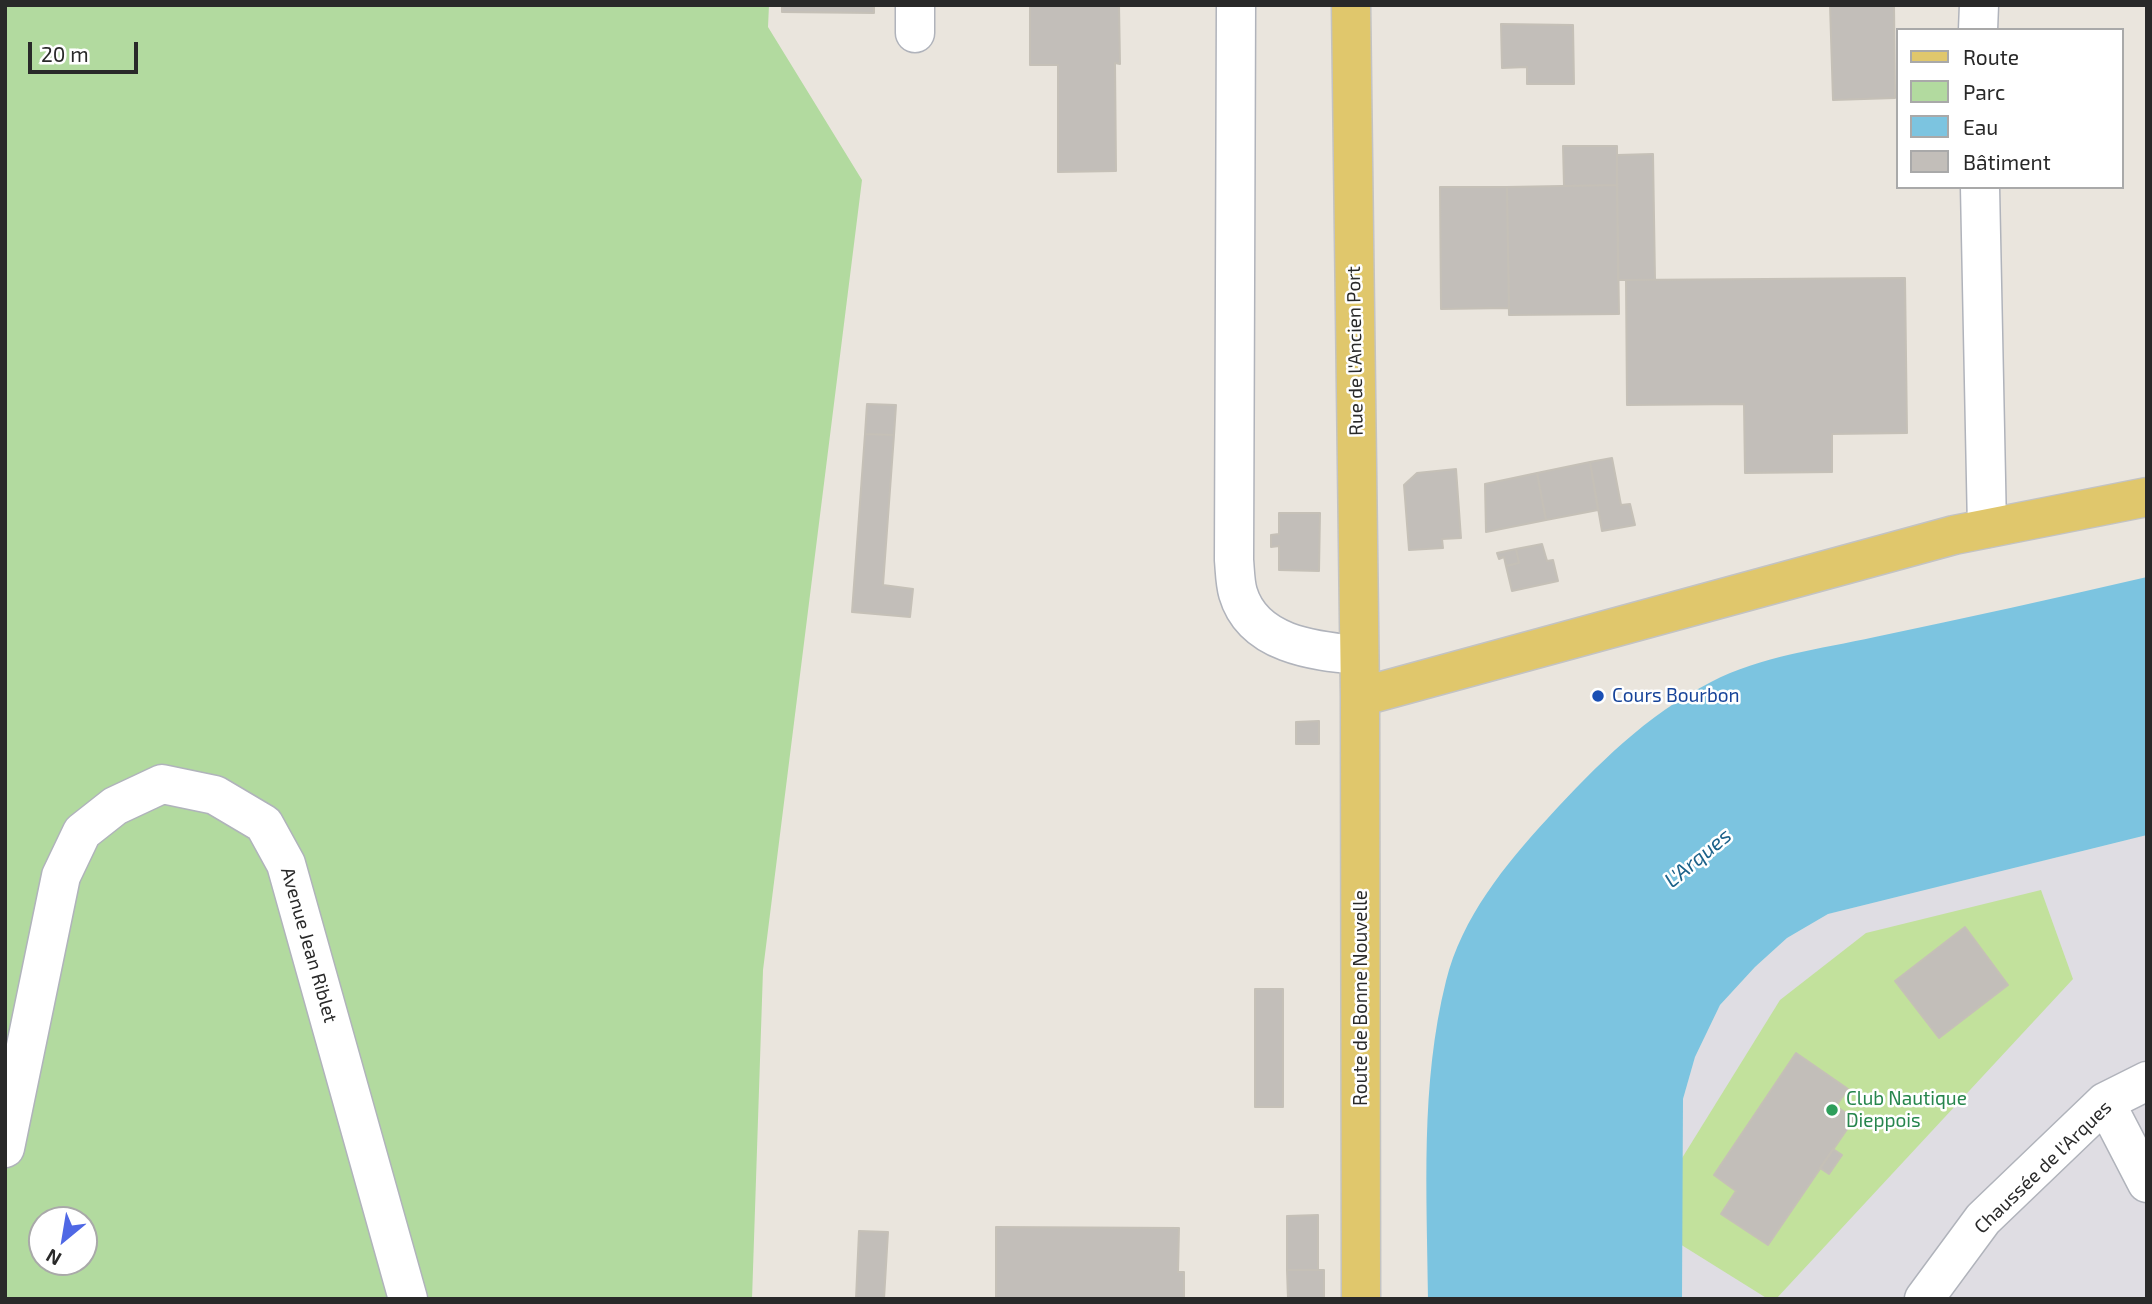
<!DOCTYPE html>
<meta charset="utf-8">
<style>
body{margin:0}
#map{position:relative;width:2152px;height:1304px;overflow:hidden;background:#eae5dd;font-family:"Exo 2",sans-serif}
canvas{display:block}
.frame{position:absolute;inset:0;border:7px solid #292929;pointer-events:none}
.legend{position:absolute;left:1896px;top:28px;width:228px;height:161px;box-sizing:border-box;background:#fff;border:2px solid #a9a9a9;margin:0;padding:9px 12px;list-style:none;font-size:21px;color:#292929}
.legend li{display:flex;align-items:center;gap:14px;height:35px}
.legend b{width:35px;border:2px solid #a9a9a9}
.north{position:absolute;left:28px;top:1206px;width:70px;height:70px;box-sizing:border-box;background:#fff;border:2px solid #a9a9a9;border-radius:50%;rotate:210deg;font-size:19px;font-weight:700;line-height:28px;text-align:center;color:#292929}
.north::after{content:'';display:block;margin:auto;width:24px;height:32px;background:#4f68e5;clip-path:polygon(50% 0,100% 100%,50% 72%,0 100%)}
.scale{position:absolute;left:28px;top:42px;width:110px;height:32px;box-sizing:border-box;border:4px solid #292929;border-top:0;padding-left:9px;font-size:21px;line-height:24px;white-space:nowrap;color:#292929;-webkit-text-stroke:5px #fff;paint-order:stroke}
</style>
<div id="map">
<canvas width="2152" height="1304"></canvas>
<div class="frame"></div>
<ul class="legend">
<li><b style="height:9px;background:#e0c76c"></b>Route</li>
<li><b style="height:19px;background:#b2da9f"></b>Parc</li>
<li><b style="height:19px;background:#7cc4e0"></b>Eau</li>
<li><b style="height:19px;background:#c2beb9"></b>Bâtiment</li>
</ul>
<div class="north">N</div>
<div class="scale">20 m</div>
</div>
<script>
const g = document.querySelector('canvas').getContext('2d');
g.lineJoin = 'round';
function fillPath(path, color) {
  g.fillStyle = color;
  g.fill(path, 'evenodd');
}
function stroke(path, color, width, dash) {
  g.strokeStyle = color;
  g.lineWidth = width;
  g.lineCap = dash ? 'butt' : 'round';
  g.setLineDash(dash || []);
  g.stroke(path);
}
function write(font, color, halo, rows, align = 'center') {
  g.font = font + ' "Exo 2",sans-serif';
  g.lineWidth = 5;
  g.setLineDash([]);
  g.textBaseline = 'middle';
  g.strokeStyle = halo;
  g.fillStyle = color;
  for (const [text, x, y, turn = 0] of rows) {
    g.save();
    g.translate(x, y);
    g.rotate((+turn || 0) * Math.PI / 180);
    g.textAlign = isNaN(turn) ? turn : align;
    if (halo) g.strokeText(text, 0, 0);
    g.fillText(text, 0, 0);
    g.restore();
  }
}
fillPath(new Path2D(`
 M2147 835V1299H1682L1683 1099 1695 1057 1720 1005 1755 967 1787 938 1828 914Z`), '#dfdde3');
fillPath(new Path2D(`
 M5 5H769L768 27 862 180 763 970 752 1299H5ZM42 1220H84V1262H42Z`), '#b2da9f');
fillPath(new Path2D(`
 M2041 890 2073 979 1776 1299H1768L1643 1221 1780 1000 1866 933Z`), '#c2e19c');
fillPath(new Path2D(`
 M2147 577V835L1828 914 1787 938 1755 967 1720 1005 1695 1057 1683 1099 1682 1299H1428C1427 1193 1420 1085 1446 981 1462 917 1505 865 1548 818 1597 765 1646 715 1711 682 1761 656 1820 649 1875 637 1966 618 2057 598 2147 577Z`), '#7cc4e0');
const building = new Path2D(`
 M782 5H874V13L782 12Z
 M1119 5 1120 64 1115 63 1116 171 1058 172V65H1030V6L999 5Z
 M1830 5H1894L1895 98 1833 100Z
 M1501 24 1573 25 1574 84H1527V67L1502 68Z
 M1563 146H1617V185L1564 186Z
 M1653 154 1655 280H1618L1617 155Z
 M1617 185 1619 314 1509 315 1507 187Z
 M1440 187H1507L1509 308 1441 309Z
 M1905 278 1907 433 1832 434V472L1745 473 1744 404 1627 405 1626 280Z
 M867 404 896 405 894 435 865 434Z
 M865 434 894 435 883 585 913 589 910 617 852 612Z
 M1612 458 1621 505 1630 504 1635 525 1602 531 1590 462Z
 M1590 462 1598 510 1546 520 1537 473Z
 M1456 469 1461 538 1442 539 1443 548 1409 550 1404 485 1417 473Z
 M1537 473 1546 520 1486 532 1485 484Z
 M1279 513H1320L1319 571 1279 570V546L1271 547V535L1279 534Z
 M1542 544 1547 561 1553 560 1558 581 1512 591 1506 566 1519 563 1516 549Z
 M1516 549 1519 563 1506 566 1504 557 1499 559 1497 553Z
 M1319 721V744H1296V722Z
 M1965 927 2008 985 1939 1038 1895 981Z
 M1255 989H1283V1107H1255Z
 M1796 1053 1848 1089 1836 1106 1854 1119 1768 1245 1721 1214 1736 1191 1714 1175Z
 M1833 1149 1842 1155 1829 1174 1820 1168Z
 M1318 1215V1270H1287V1216Z
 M996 1227 1179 1228 1178 1272H1184V1299H996Z
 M859 1231 888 1232 884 1299H856Z
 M1287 1270H1324V1299H1288Z`);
fillPath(building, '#c2beb9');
stroke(building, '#c5c0b7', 2);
const minor = new Path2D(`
 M915 5V33
 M1236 5 1234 560C1235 571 1235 583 1238 593 1253 644 1313 651 1358 655
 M1978 30 1979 5
 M1980 187 1987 528
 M2105 1102 2147 1183
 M5 1148 61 876 82 832 115 806 162 784 215 795 264 824 286 864 408 1299
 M1924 1299 1983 1219 2105 1102 2147 1081`);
const major = new Path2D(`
 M1351 5 1360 697 1361 1299
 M1360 697 1954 535 2147 497`);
stroke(minor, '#b0b3bb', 41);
stroke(major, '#c3c3c3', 41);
stroke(minor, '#fff', 38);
stroke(major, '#e0c76c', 38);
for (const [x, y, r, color] of [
 [1598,696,7,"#1a4fb4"],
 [1832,1110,7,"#2e9e5b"]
]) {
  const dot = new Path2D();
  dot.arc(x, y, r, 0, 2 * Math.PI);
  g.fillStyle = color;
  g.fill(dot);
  stroke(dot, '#fff', 2.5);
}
write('19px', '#292929', '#fff', [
 ["Rue de l'Ancien Port",1355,351,-91],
 ["Avenue Jean Riblet",309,945,74],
 ["Route de Bonne Nouvelle",1361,998,-90],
 ["Chaussée de l'Arques",2043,1167,-44]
]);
write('19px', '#164399', '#fff', [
 ["Cours Bourbon",1612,696]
], 'left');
write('19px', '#27864d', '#fff', [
 ["Club Nautique",1846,1099],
 ["Dieppois",1846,1121]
], 'left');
write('italic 21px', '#1c628a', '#fff', [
 ["L'Arques",1698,858,-40]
]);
</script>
